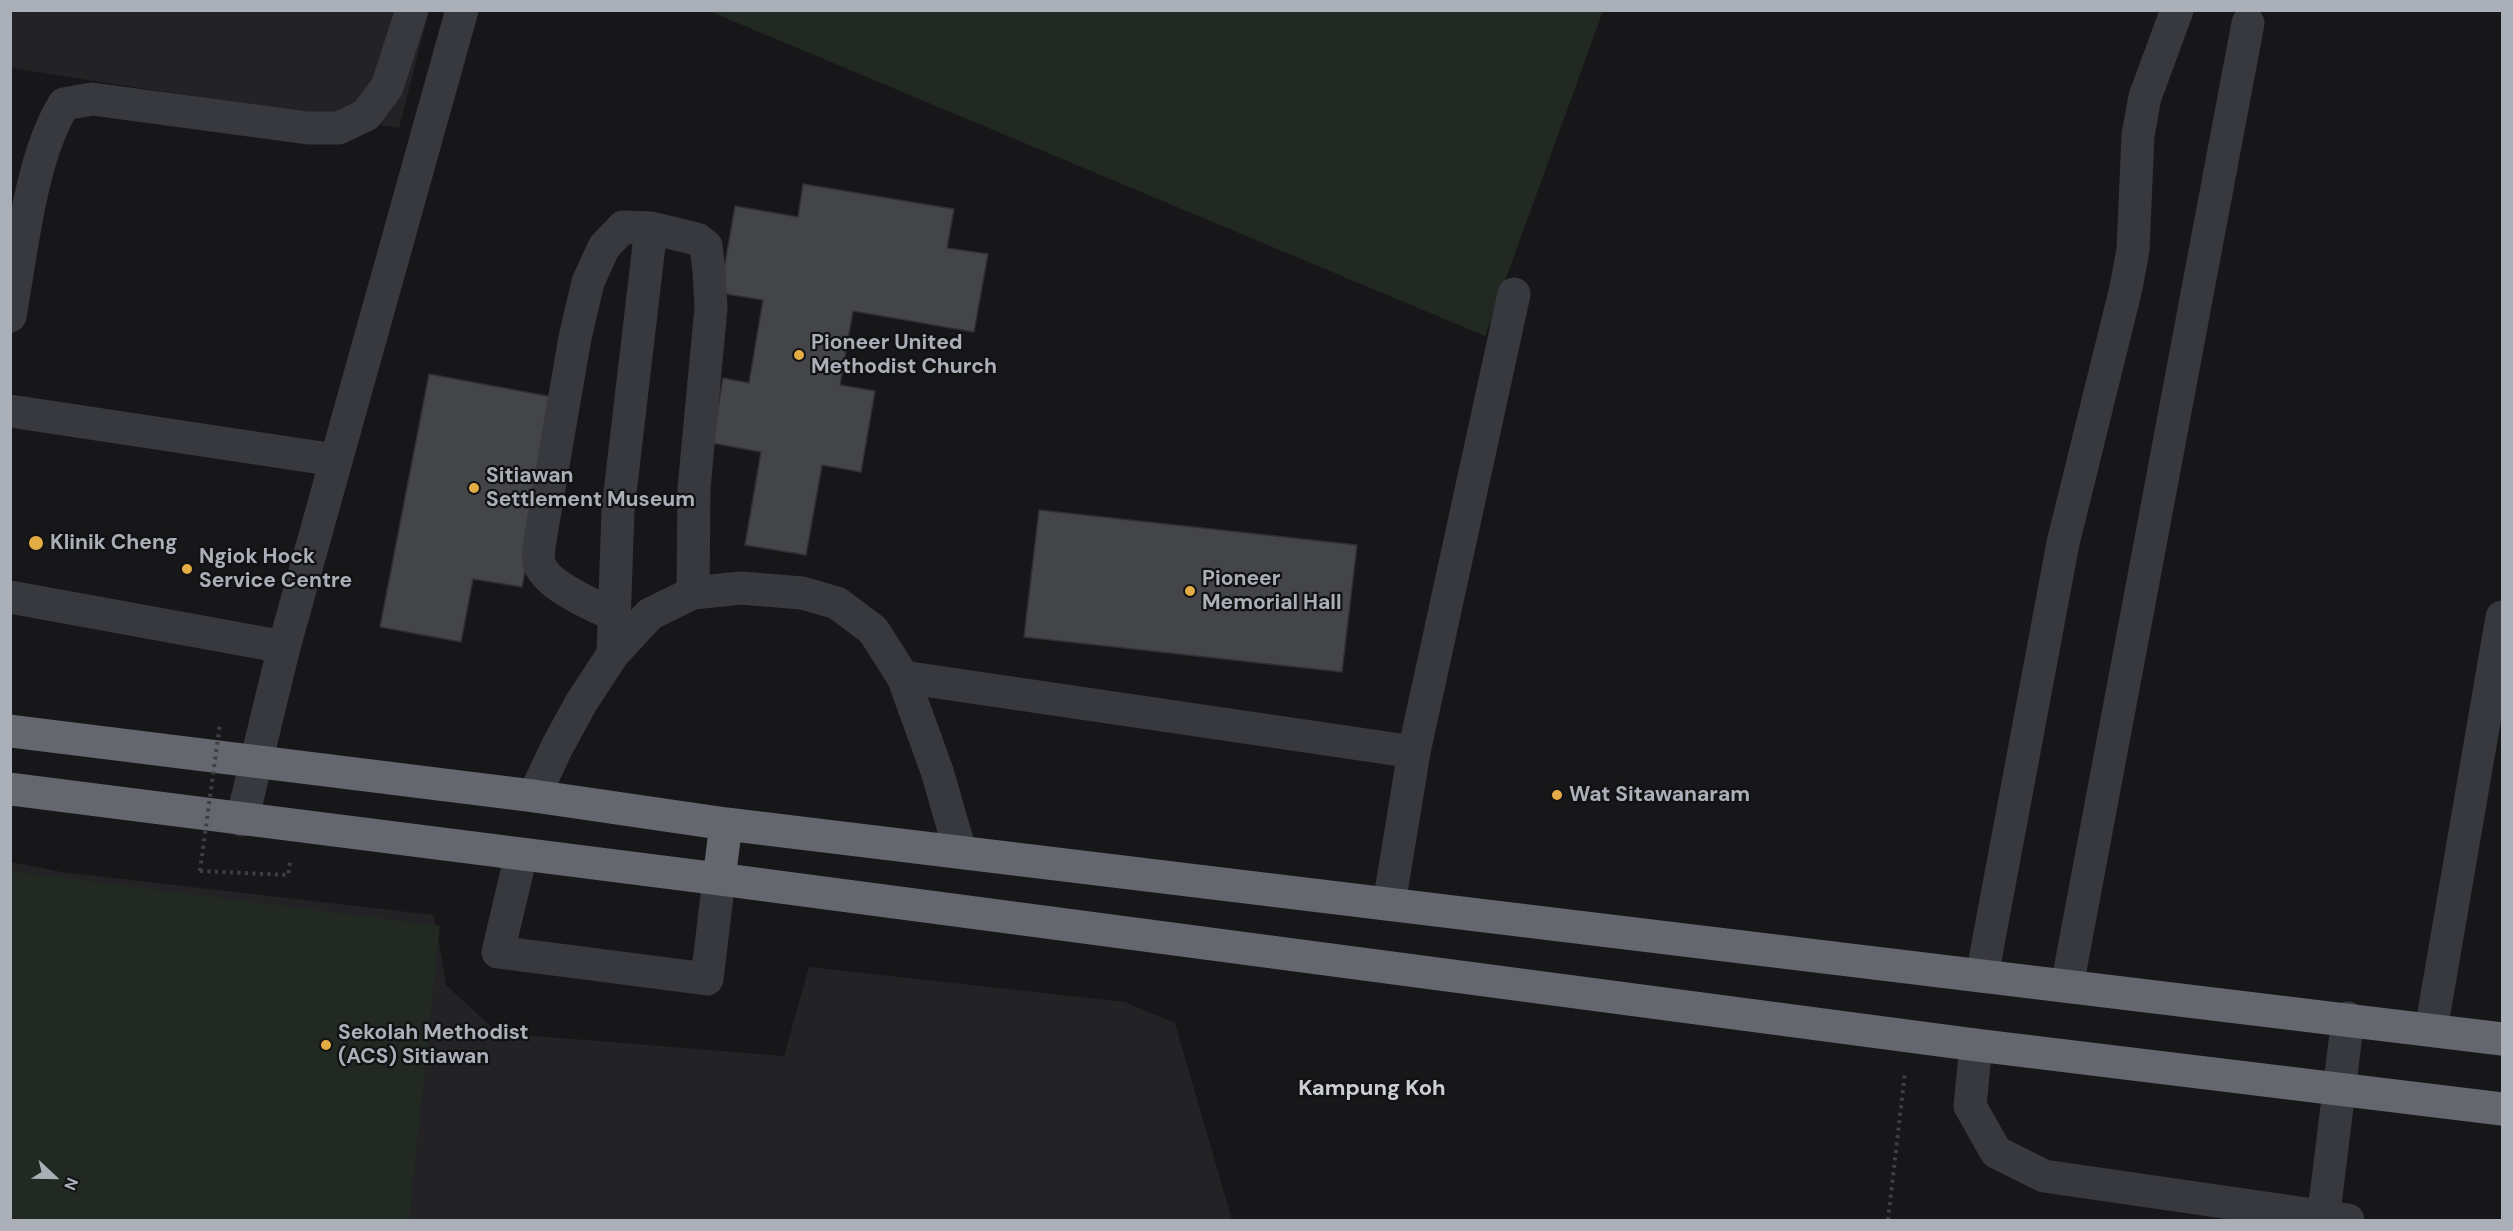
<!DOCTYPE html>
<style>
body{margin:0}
#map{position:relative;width:2513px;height:1231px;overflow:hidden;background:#171719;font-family:"DM Sans",sans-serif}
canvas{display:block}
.frame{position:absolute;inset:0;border:12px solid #aaafb8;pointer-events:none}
.north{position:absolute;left:24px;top:1147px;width:60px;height:60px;-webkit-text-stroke:4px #121214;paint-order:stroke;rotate:112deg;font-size:16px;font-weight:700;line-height:24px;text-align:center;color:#aaafb8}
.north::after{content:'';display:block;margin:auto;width:21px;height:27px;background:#aaafb8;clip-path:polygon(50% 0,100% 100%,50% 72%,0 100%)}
</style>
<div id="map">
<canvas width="2513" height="1231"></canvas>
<div class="frame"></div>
<div class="north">N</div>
</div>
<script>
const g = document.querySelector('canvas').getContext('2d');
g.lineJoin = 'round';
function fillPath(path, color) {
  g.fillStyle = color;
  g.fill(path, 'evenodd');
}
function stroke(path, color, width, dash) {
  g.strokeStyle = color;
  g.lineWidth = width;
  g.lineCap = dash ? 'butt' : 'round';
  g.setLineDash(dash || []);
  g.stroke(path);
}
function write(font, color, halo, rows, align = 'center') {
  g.font = font + ' "DM Sans",sans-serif';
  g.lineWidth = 4.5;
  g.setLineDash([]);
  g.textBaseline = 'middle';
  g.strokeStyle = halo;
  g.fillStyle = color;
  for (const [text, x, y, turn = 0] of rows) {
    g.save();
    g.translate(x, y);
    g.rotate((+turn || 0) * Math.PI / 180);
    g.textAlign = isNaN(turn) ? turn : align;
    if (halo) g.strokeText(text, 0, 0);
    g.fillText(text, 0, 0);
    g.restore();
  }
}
fillPath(new Path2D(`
 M10 11H429L399 128 11 68Z
 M10 862 62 872 434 915 446 985 498 1033 784 1056 809 967 1125 1002 1175 1023 1232 1220H11Z`), '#232326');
fillPath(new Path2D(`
 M709 11H1603L1485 336Z
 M10 871 440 926 409 1220H30L11 1218Z`), '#212922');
const building = new Path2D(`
 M803 184 954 209 947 248 988 254 974 332 853 311 840 385 875 391 861 472 822 465 806 555 745 545 761 452 712 443 723 378 749 383 763 300 720 293 735 206 798 217Z
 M429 374 558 398 522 587 473 579 461 642 380 627Z
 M1039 510 1357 545 1342 672 1024 637Z`);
fillPath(building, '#444549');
stroke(building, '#313135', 1.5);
stroke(new Path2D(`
 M200 871 288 875 290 862
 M1888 1220 1905 1072`), '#3e4045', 4, [3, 4.5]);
stroke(new Path2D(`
 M10 316C22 251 30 159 64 104L92 99 308 128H339L366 115 387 87 412 10
 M10 411 335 460
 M10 597 284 647
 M614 615C595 606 544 585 539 562 537 555 540 542 541 534L575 338 588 282 604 247 623 227 651 228
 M613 654 618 510 651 228 697 239 706 246 709 271 711 308 694 488 693 593
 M903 677 1414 752
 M534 796 557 747 581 703 613 654 650 614 693 593 741 588 802 593 837 603 873 630 903 677 937 771 960 851
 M242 820 284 647 462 10
 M521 855 498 952 707 979 719 879
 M1389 904 1414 752 1514 294
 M1982 976 2063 543 2126 288 2133 250 2138 135 2145 97 2177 10
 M2067 986 2248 23
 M2431 1030 2502 617
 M1976 1045 1970 1106 1996 1152 2044 1176 2348 1220
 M2323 1220 2348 1018`), '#38393e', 33);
stroke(new Path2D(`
 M10 731 534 796 726 824 2502 1039
 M10 789 719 879 1976 1045 2502 1109
 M719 879 726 824`), '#65676e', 33);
stroke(new Path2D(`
 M200 871 220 723`), '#3e4045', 4, [3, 4.5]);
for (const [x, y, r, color] of [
 [799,355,6,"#e4ac44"],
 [474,488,6,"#e4ac44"],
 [36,543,8,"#e4ac44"],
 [187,569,6,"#e4ac44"],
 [1190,591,6,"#e4ac44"],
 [1557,795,6,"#e4ac44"],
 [326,1045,6,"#e4ac44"]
]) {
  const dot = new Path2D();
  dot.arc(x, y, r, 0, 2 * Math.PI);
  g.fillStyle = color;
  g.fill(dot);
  stroke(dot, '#121214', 2);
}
write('bold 21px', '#aaafb8', '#121214', [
 ["Pioneer United",811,343],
 ["Methodist Church",811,367],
 ["Sitiawan",486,476],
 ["Settlement Museum",486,500],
 ["Klinik Cheng",50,543],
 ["Ngiok Hock",199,557],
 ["Service Centre",199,581],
 ["Pioneer",1202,579],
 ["Memorial Hall",1202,603],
 ["Wat Sitawanaram",1569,795],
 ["Sekolah Methodist",338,1033],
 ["(ACS) Sitiawan",338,1057]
], 'left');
write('bold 22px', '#cbced4', '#121214', [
 ["Kampung Koh",1372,1089]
]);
</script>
